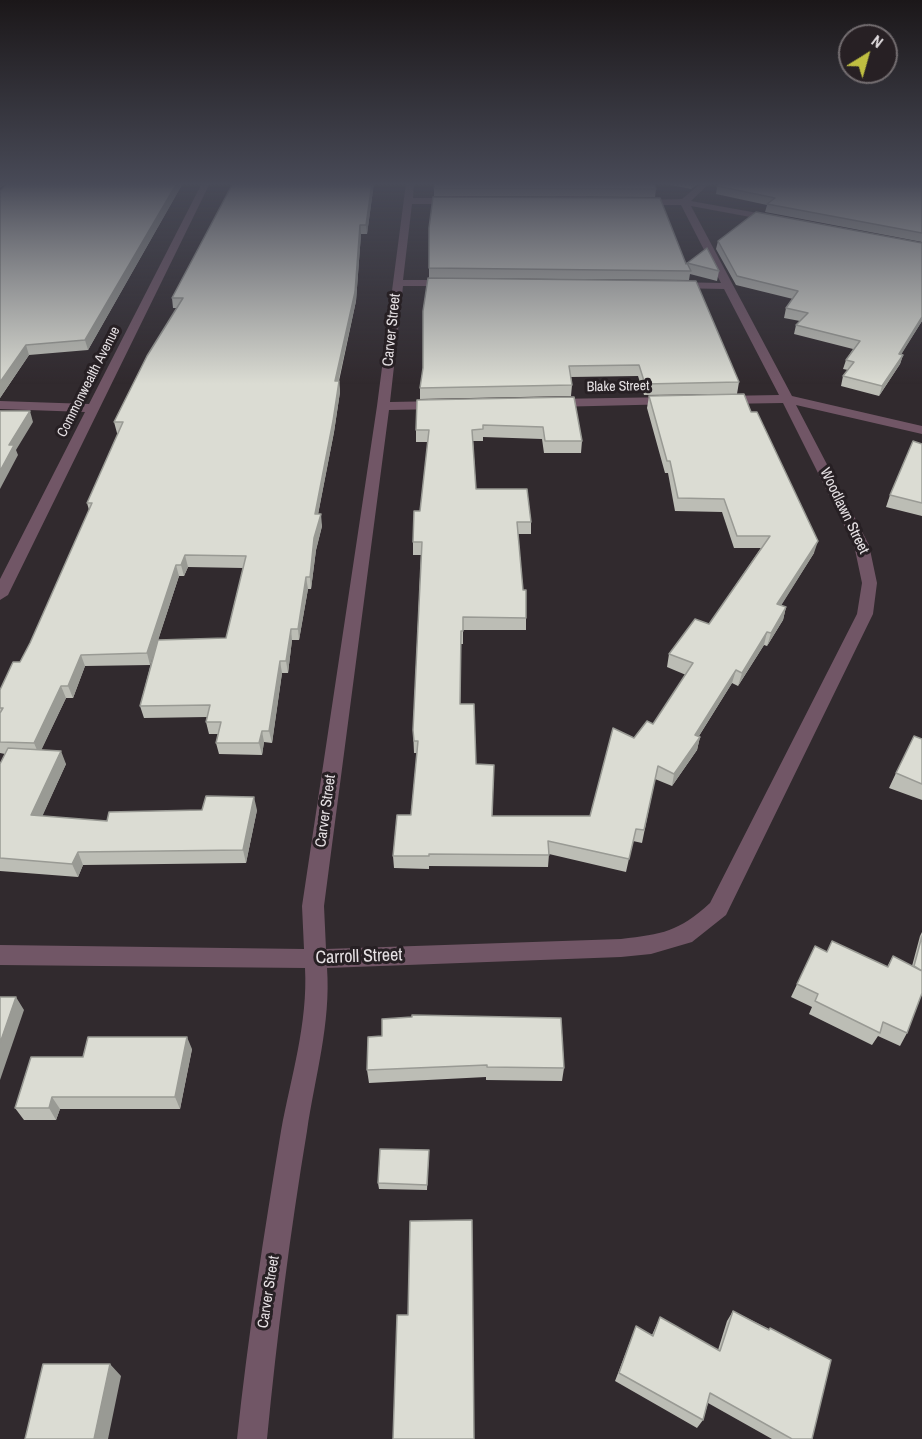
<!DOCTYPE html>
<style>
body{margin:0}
#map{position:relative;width:922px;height:1439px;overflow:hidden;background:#312a2e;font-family:"Archivo Narrow",sans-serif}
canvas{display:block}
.north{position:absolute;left:838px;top:24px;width:60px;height:60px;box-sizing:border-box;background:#272024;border:2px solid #736d70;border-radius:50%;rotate:37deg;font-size:16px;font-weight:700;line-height:24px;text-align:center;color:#e5e0e3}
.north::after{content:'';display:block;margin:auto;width:21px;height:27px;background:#bfbe41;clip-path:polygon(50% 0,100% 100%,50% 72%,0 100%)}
</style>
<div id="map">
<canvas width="922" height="1439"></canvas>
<div class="north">N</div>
</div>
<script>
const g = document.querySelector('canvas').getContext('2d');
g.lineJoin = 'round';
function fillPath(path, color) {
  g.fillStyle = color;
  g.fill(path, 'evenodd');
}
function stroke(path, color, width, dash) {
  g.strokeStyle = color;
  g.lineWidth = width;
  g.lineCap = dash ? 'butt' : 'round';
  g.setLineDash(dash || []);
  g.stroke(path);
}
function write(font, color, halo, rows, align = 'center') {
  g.font = font + ' "Archivo Narrow",sans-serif';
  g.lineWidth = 6;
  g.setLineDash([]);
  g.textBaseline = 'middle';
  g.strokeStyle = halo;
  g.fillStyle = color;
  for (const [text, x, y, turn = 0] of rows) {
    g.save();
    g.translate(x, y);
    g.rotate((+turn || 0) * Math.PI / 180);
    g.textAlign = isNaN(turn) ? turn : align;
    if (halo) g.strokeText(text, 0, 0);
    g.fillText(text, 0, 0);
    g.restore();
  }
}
fillPath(new Path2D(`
 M202 183H210L8 595 0 600V579L85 412 0 409V401L89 404Z
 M406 183H414L413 198H455L460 201 455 204H412L403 280H452L457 283 452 286H403L390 402 442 401 448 405 442 409 389 410 324 906 326 949 621 939C663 934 678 932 710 903L857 614 862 583 854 545 783 403 721 404 715 400 721 396 779 395 724 289 674 288 669 285 674 282 721 283 681 205H639L636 204V200L682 199 701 183H710L691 201 780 217 782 219 777 222 691 206 792 396 922 426V434L796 405 869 545 877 583 873 614 726 915 692 942 651 954 621 957 327 968C331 1023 315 1077 307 1131 290 1233 277 1336 267 1439H237C248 1336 264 1233 281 1131 291 1077 308 1023 305 968L0 965V945L304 949 302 906 377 406Z
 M673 397 677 398 679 401 677 404 553 407 547 403 553 399Z`), '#715666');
fillPath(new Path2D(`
 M183 183 88 350 29 355 0 398V191Z
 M374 183 367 234H361L356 301 339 381 340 392 334 432 318 514 322 526 316 550 311 589H308L299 640H292L288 673H282L272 743 264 742 262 755 219 754 216 743 218 734H209L206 722 207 717 144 718 140 706 155 648 150 665 85 666 73 698H66L41 750 66 764 42 816 107 821 257 810 246 863 83 865 78 877 0 871V764L5 754 0 753V690L20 662 30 643 89 510 87 503 118 433H117L114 422 177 308H173L172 298ZM188 567 243 568 226 638 158 640 179 576H184Z
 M659 183H699L691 189Z
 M922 183V242L765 212 767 205 716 194 717 186Z
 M434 188 656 189 655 197 434 196Z
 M429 228 686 264 707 248 719 271 717 281 690 274 689 280 429 278Z
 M718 241 922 243V321L901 354 903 355 900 364 879 396 841 386 843 376 848 370 843 369 846 360 853 349 794 334 796 325 800 321 784 318 786 308 793 299 736 285 716 249Z
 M423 311 739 382 737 394 644 395 638 376 571 377 572 385 571 396 420 399V388L423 368Z
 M649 396 751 412 814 553 781 605 786 607 783 620 767 646 764 645 738 686 732 683 699 736 700 737 697 750 672 786 655 779 642 843 633 841 626 872 549 854 548 867 429 866V869L394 868 393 856 411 815 417 753H414L413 730 421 555H413V542L420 511 428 442H416V430L574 397 582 441 581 453H544L542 439 483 437V441H473L476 489 531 522V534H518L523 590 526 618V630H463V644H461L460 704 476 764 492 816H590L634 738 653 724 686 675 667 667 669 654 709 624 761 548H734L722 512 675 511 668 473H665L647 408Z
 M922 444V516L886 507 890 495Z
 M922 739V800L889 788 896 773Z
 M922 932V993L907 1033 900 1046 878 1036 872 1045 809 1014 812 1007 791 997 815 946 827 952 887 967 893 956 912 966 920 936Z
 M368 1037 564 1068 562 1081 486 1080V1077L369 1083 367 1070Z
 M192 1049 180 1109H60L56 1120H24L15 1108 83 1057Z
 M429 1150 427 1190 379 1189 378 1183Z
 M733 1311 769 1329 770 1328 812 1439H772L708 1403 703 1420 697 1428 615 1381 636 1326 652 1335 660 1317 718 1350 727 1321Z`), '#bcbdb5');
fillPath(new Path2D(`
 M0 183H6L0 188Z
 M177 183H183L88 350 85 340Z
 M372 183H374L367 234 366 225Z
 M691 183H699L691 189Z
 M360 225 361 234 356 301 336 392 335 381Z
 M922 317V321L896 363 899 354Z
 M26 345 29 355 0 398V382Z
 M903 355 900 364 879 396 882 386Z
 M339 381 340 392 334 432 316 525 315 514Z
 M30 411 33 422 16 450 18 455 0 489V471L9 445Z
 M321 514 322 526 316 550 311 589 310 577 314 538Z
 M818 541 814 553 774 617 777 604Z
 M185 555 188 567 184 576 181 565Z
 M176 565 179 576 150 665 147 653Z
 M306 577 308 589 299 640 298 629Z
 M786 607 783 620 767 646 771 633Z
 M291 629 292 640 288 673 286 661Z
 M767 632 764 645 738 686 742 673Z
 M81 655 85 666 73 698 68 686Z
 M280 661 282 673 272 743 269 731Z
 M736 670 732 683 692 747 695 735Z
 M61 686 66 698 39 755 34 743Z
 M262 731 264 742 262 755 259 743Z
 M700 737 697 750 672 786 674 774Z
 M61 751 66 764 37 828 31 815Z
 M254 797 257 810 246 863 243 850Z
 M78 852 83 865 78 877 72 864Z
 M16 997 24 1010 0 1080V1043Z
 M187 1037 192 1049 180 1109 175 1097Z
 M52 1097 60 1109 56 1120 49 1108Z
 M110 1364 121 1376 108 1439H94Z`), '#999a94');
const building = new Path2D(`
 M8 183H177L85 340 26 345 0 382V191Z
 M233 183H372L366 225H360L355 292 335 381H339L333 421 315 514H321L314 538 310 577H306L298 629H291L286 661H280L269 731H262L259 743H216L221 722H206L210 705 140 706 158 640 226 638 246 556 185 555 181 565H176L147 653 81 655 68 686H61L34 743 0 742V713L3 708H0V690L13 662H20L30 643 92 503H87L123 422H114L147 356 183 298H172Z
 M435 183H654L656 189 434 188Z
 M721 183H922V233L767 204 775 198 717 186Z
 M433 197 660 198 686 264 707 248 719 271 687 263 691 271 429 268V228Z
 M756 212 922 243V317L899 354 903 355 882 386 843 376 854 362 846 360 860 341 796 325 808 313 786 308 798 291 737 276 718 241Z
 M428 278 696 281 739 382 645 384 639 365 569 366 572 385 420 388 423 368V311Z
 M744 394 751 412H757L818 541 777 604 786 607 771 633 767 632 742 673 736 670 695 735 700 737 674 774 658 766 644 830 636 829 629 859 548 841 549 855 429 854V856H393L397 815H411L418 741H414L413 730 422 542H413L414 511H420L429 430H416L417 400 574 397 582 441H545L543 427 483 425V429L472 430 476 489H527L531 522H517L523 590H526V618L463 617V631H461L460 704H474L476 764 494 765 492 816H590L613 728 634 738 647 721 653 724 693 663 669 654 695 619 709 624 770 536H737L724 499 678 498 670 461H667L649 396Z
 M0 411H30L9 445H14L0 471Z
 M913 441 922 444V503L890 495Z
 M914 736 922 739V784L896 773Z
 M8 748 61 751 31 815 107 821 109 812 202 810 206 796 254 797 243 850 78 852 72 864 0 858V764Z
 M922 936V971L914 966Z
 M832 941 888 967 893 956 922 971V993L907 1033 883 1022 880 1033 815 1001 818 994 797 984 815 946 827 952Z
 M0 997H16L0 1043Z
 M412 1015 561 1018 564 1068 487 1067V1065L367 1070 368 1037 382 1036V1019L412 1017Z
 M88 1037H187L175 1097H52L49 1108H15L31 1057H83Z
 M380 1149 429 1150 427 1185 378 1183Z
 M472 1220 474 1439H393L397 1315H408L410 1221Z
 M733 1311 769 1330 770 1328 831 1360 812 1439H792L710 1393 703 1420 619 1373 636 1326 653 1336 660 1317 720 1351Z
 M43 1364H110L94 1439H25Z`);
fillPath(building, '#dbdcd3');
stroke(building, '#999a94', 1.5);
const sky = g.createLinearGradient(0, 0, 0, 384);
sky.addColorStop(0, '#1b1719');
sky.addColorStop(0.48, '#484a57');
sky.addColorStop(1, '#484a5700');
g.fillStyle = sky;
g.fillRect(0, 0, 922, 384);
write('14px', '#e5e0e3', '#272024', [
 ["Commonwealth Avenue",89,382,-63],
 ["Blake Street",618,387,-1]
]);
write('15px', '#e5e0e3', '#272024', [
 ["Carver Street",392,330,-84],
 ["Woodlawn Street",844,511,64],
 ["Carver Street",326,811,-82],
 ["Carver Street",269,1292,-81]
]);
write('18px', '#e5e0e3', '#272024', [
 ["Carroll Street",359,957,-2]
]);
</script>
